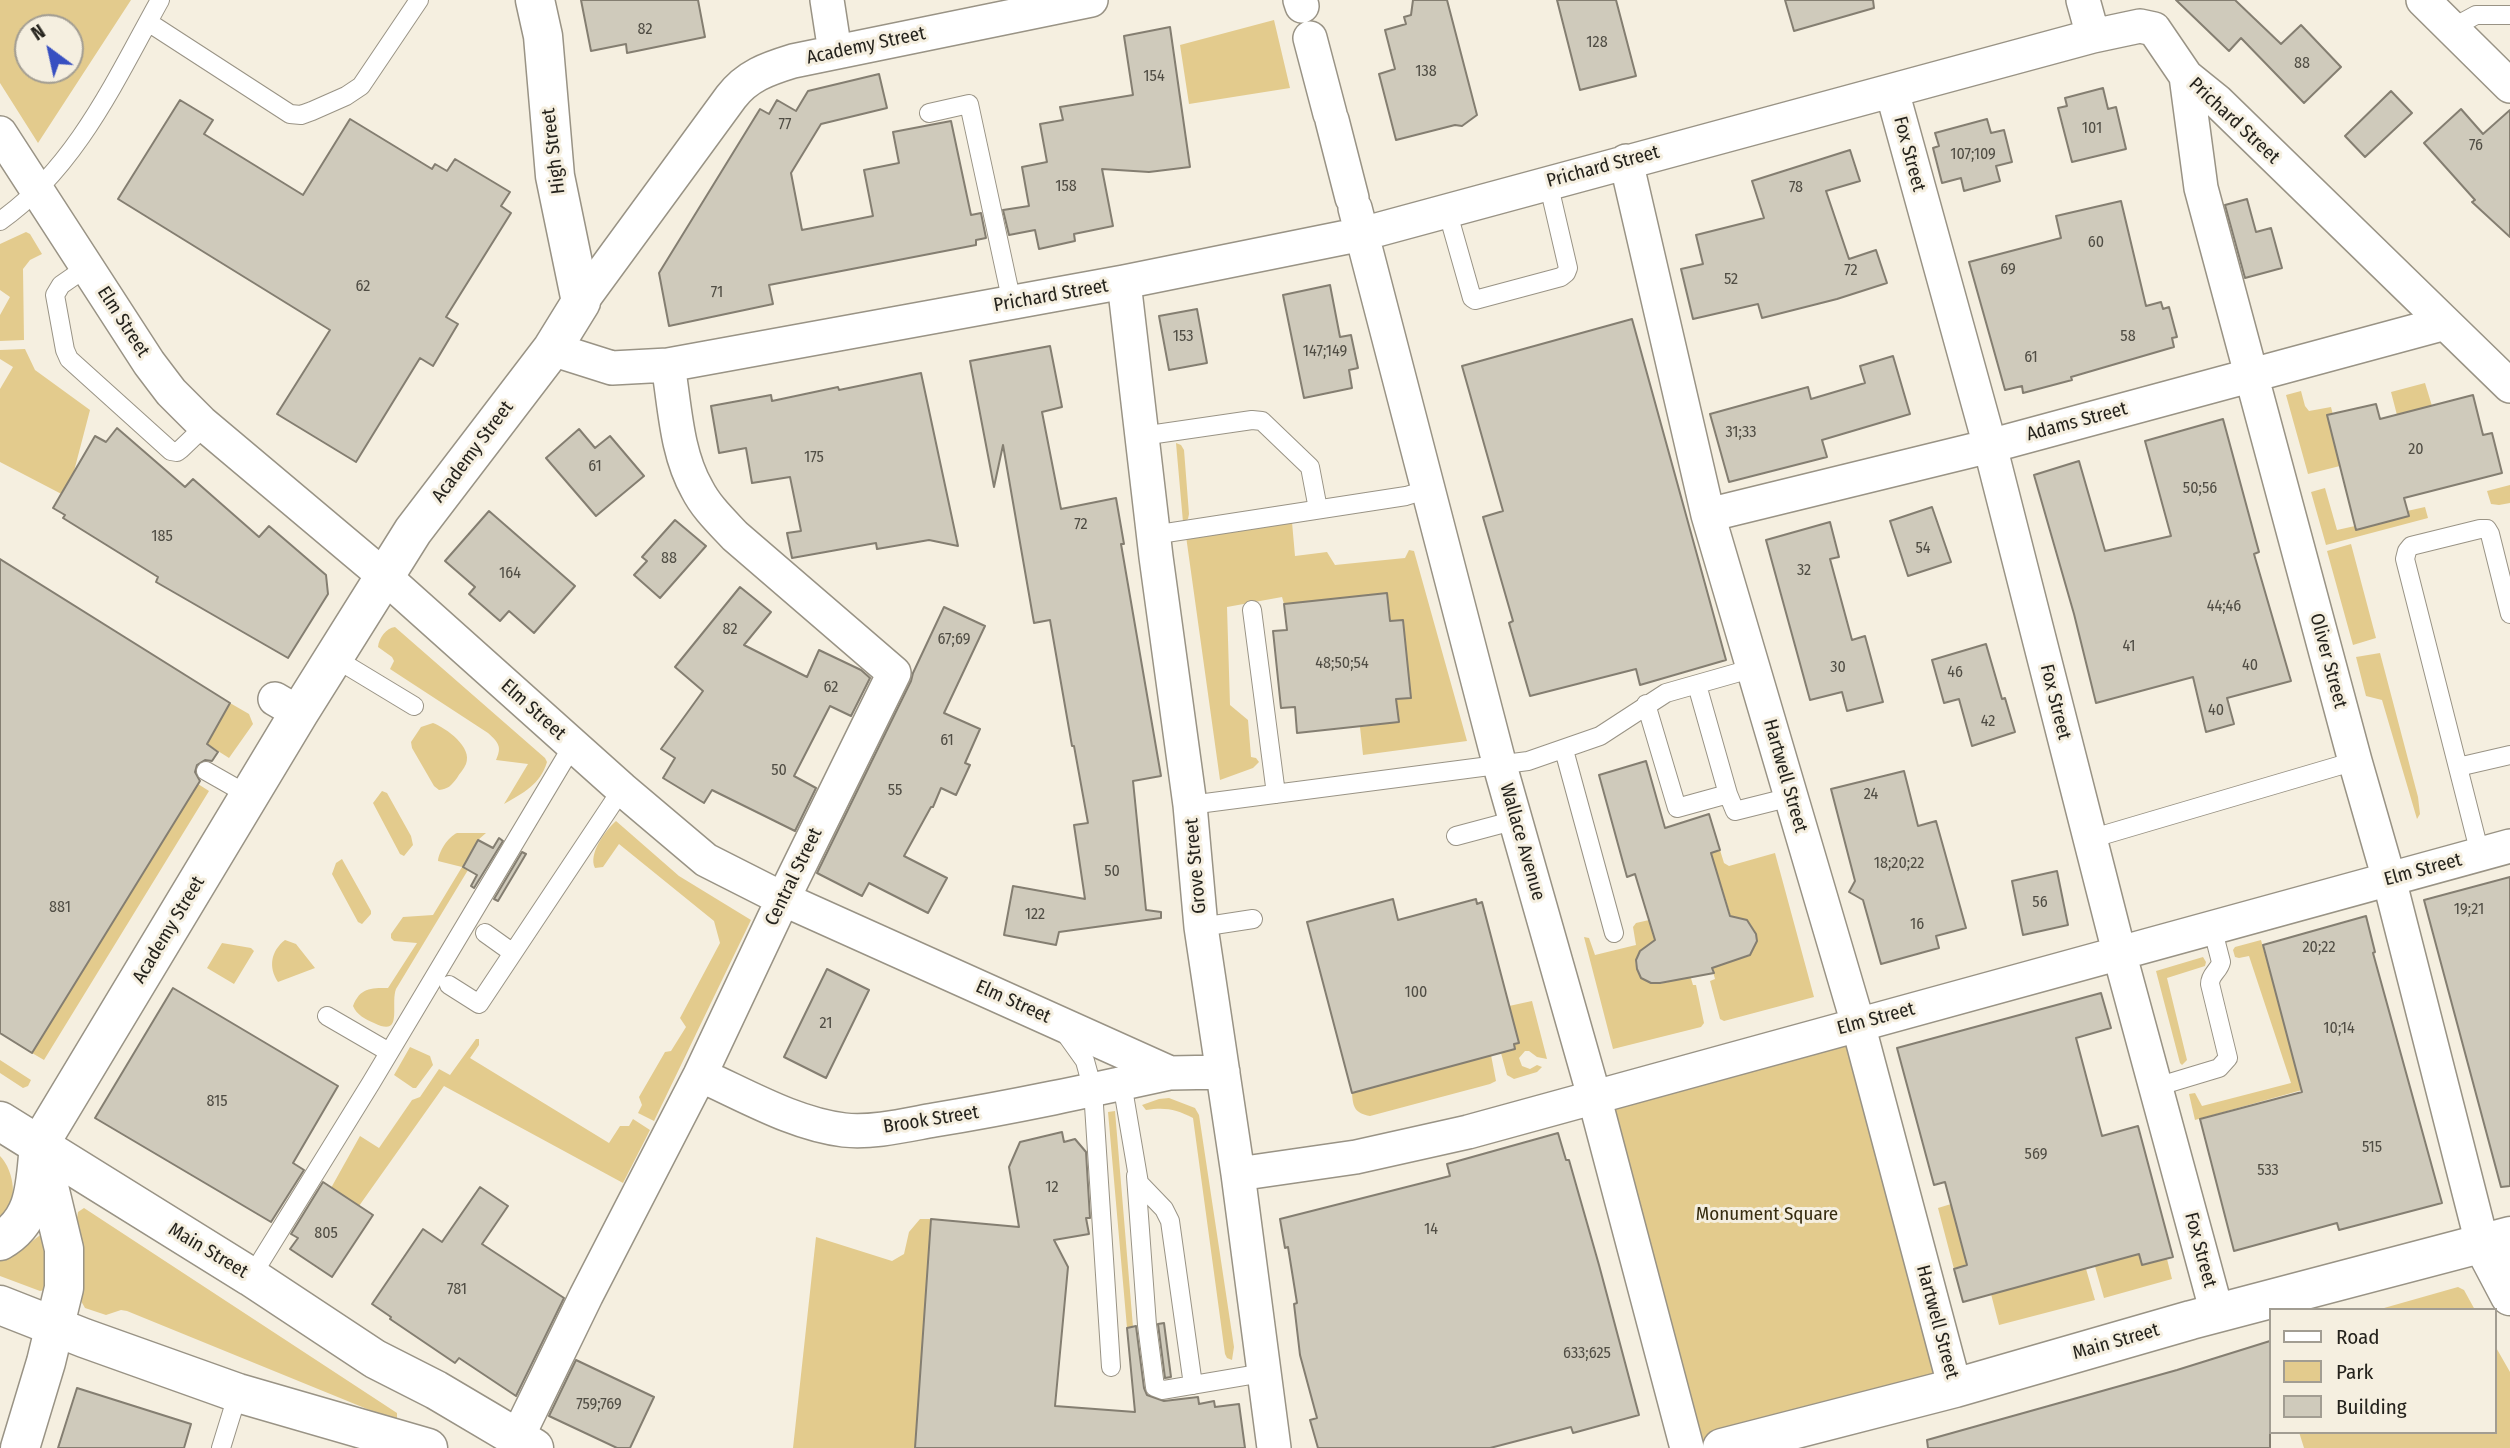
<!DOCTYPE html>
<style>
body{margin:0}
#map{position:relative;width:2510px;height:1448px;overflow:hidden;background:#f5efe0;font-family:"Fira Sans Condensed",sans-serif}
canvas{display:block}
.legend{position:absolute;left:2269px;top:1308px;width:228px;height:126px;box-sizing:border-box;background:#f5efe0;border:2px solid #a29d92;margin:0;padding:9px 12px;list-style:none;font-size:21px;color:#25231d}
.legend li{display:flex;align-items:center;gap:14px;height:35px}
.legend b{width:35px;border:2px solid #a29d92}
.north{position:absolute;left:14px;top:14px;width:70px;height:70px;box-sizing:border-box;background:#f5efe0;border:2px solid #a29d92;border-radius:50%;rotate:327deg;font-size:19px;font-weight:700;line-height:28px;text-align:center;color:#25231d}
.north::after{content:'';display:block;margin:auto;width:24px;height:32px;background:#374fc1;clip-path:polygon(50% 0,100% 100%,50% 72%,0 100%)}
</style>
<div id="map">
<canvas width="2510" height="1448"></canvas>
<ul class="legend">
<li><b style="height:9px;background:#fff"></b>Road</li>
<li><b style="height:19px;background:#e3cb8d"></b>Park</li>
<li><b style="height:19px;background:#cfcabb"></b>Building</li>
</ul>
<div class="north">N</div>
</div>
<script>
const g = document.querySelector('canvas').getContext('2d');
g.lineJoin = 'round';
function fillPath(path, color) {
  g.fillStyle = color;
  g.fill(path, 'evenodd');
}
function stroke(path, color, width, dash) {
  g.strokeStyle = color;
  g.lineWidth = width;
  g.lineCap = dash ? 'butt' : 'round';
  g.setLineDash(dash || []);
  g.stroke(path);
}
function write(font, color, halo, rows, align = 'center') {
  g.font = font + ' "Fira Sans Condensed",sans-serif';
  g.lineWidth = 6;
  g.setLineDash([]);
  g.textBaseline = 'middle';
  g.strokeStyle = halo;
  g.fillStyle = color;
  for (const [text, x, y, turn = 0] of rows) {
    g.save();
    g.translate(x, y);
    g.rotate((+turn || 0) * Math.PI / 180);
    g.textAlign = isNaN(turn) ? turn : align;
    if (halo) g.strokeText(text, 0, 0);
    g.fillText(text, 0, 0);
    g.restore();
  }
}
fillPath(new Path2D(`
 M0 0H131L38 143 0 83ZM70 28V70H28V28Z
 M1274 20 1290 88 1189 104 1180 45Z
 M26 232 30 234 42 254 30 260 23 269 24 340 0 341V315L10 297 0 290V244Z
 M25 349 35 370 90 410 73 475V500L0 462V389L13 367 0 359V350Z
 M2425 383 2432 406 2397 415 2391 392Z
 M2301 391 2305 406 2309 411 2331 407 2333 415 2328 417 2340 466 2308 474 2286 395Z
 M1176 443 1181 445 1184 450 1189 514 1188 519 1183 522Z
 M2510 485V503L2499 505 2491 504 2487 491Z
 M2325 488 2337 530 2355 526 2357 530 2408 516 2407 511 2425 507 2428 518 2326 545 2311 492Z
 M1292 522 1295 556 1327 552 1335 565 1405 558 1409 550 1414 551 1467 741 1363 755 1360 727 1398 722 1396 699 1403 620 1390 621 1387 593 1284 604 1282 597 1227 607 1230 705 1248 720 1251 757 1256 758 1259 762 1253 768 1220 780 1186 536Z
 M2351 544 2376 638 2353 645 2327 551Z
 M395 627 545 758 547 762C540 785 523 793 504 804L528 764 496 760C502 747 499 743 488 733L390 669 394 661 392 657 378 647C379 638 386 628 395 627Z
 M2380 653 2418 797 2420 814 2417 819 2382 700 2366 696 2356 657Z
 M230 703 249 714 253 724 229 758 207 744Z
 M433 723C446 728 473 747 466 764 464 769 459 774 457 778 451 786 448 789 439 790L434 786 412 748 411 742 421 727Z
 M198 784 209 791 44 1060 32 1053Z
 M382 791 387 793 411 836 413 845 404 856 400 854 373 803Z
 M616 821 679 876 751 920 654 1121 638 1113 642 1105 639 1097 665 1052 671 1051 686 1027 680 1018 720 943 714 921 619 844 603 867 595 868C588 854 605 831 616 821Z
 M457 833H486L478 840 463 866 468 870 396 989C390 1005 404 1038 374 1023 365 1019 357 1015 353 1006 360 988 370 988 388 988L417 943 394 941 391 938V934L403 917 433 915 462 867 438 861C439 851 448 837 457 833Z
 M1720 850 1724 863 1729 866 1775 853 1814 997 1724 1021 1720 1019 1710 981 1715 979 1712 968 1750 955C1760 942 1757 932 1747 920H1732L1711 853Z
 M342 859 371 911V914L362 924 358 922 332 874 336 863Z
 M1649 920 1656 943C1652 945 1644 948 1641 951 1630 961 1638 979 1651 983 1663 986 1679 978 1690 975L1693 985H1696L1704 1023 1701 1027 1613 1049 1584 937 1589 938 1595 955 1636 945 1633 927 1636 923Z
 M285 940 296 944 315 968 278 982C268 967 271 951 285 940Z
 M2261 940 2302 1090 2195 1120 2189 1094 2195 1093 2202 1106 2291 1083 2249 956 2239 958 2235 957 2233 950 2235 947Z
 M222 943 251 948 254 951 234 984 207 968Z
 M2203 957 2206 962 2205 966 2167 978 2187 1060 2182 1065 2180 1063 2156 971Z
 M1532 1001 1547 1059 1537 1057 1529 1051H1525L1519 1058 1522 1066 1530 1069 1537 1065 1542 1067 1537 1072 1514 1079 1507 1075 1501 1053 1515 1049 1514 1044 1519 1043 1509 1006Z
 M1858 1024 1955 1388 1722 1448H1687L1594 1096Z
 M476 1039H479V1045L470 1058 609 1143 620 1126H629L633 1119 650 1130 623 1183 444 1086 359 1206 331 1188 360 1136 379 1148 412 1100 420 1097 439 1069 450 1075Z
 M410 1047 430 1056 433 1065 416 1088H413L394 1075Z
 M1491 1055 1496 1081 1490 1084 1370 1116C1355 1113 1353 1108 1352 1093Z
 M0 1060 31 1080 28 1086 23 1088 0 1073Z
 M1169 1098 1195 1108 1199 1115 1234 1347 1232 1360 1227 1358 1225 1354 1193 1118C1176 1109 1165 1107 1146 1110L1142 1105 1159 1099Z
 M1115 1111 1133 1327 1127 1328 1108 1112Z
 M0 1156C11 1167 17 1191 10 1206 8 1211 3 1216 0 1220Z
 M2092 1188 2112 1261 2139 1254 2143 1265 2167 1259 2172 1279 2104 1298 2074 1193Z
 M1951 1204 1957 1229 1980 1222 1990 1259 1954 1269 1938 1208Z
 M84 1208 397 1413V1419L394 1420 127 1311 121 1310 106 1315 85 1308 81 1301 77 1218 78 1212Z
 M920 1219H931L915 1448H793L816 1237 892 1261 904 1254 909 1232Z
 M43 1233 48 1289 40 1291 0 1276V1256L23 1248Z
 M2084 1262 2095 1300 1999 1325 1991 1294 2071 1273Z
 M2458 1287 2464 1290 2475 1310H2377Z
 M2494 1344 2510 1372V1448H2304L2299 1432H2494Z`), '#e3cb8d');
const building = new Path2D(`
 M581 0H698L705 37 627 53 626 44 591 51Z
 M1413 0H1447L1477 115 1462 126 1455 125 1396 140 1379 74 1395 69 1385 30 1406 24 1404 17 1411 15Z
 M1557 0H1616L1636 76 1580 90Z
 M1785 0H1873L1874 8 1794 31Z
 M2176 0H2235L2281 44 2301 25 2341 67 2304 103 2241 38 2229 51Z
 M1170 27 1190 167 1149 172 1102 169 1113 226 1074 234 1075 241 1039 249 1035 230 1009 235 1003 210 1029 206 1022 167 1047 162 1040 124 1063 120 1060 107 1133 95 1124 36Z
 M879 74 887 108 821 124 791 173 802 230 873 216 864 170 899 163 893 132 951 121 971 215 981 213 986 238 976 240V245L769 285 773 304 669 326 659 273 760 109 769 114 777 100 796 111 808 91Z
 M2103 88 2108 109 2116 107 2126 149 2072 162 2058 108 2067 106 2065 98Z
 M2391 91 2412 113 2365 157 2345 136Z
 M180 100 213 120 204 134 303 195 350 119 432 169 435 164 447 171 455 159 510 192 501 206 511 213 446 317 458 324 433 366 420 358 356 462 277 414 330 330 118 199Z
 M2461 109 2483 134 2510 110V237L2472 202 2475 200 2424 143Z
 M1987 119 1991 133 2004 130 2012 162 1996 166 2000 181 1964 191 1961 178 1942 183 1933 148 1939 146 1935 133Z
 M1850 150 1860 181 1826 191 1849 259 1876 250 1887 283 1837 299 1762 318 1758 304 1693 319 1681 269 1703 264 1696 235 1764 218 1752 181Z
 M2247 199 2256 232 2271 228 2282 268 2245 278 2225 205Z
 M2121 201 2146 306 2161 302 2163 309 2169 307 2177 337 2172 338 2174 347 2071 377 2072 380 2023 393 2022 386 2005 390 1969 262 2061 238 2056 216Z
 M1330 285 1340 337 1351 335 1358 368 1349 370 1352 388 1304 398 1283 295Z
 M1197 309 1207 363 1169 370 1159 316Z
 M1632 319 1726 660 1640 685 1636 669 1530 696 1509 623 1513 621 1483 517 1503 511 1462 366Z
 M1050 346 1062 407 1042 412 1061 509 1116 498 1124 544H1121L1161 776 1133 781 1146 910 1161 912V918L1059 932 1056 945 1004 935 1013 886 1085 899 1074 825 1088 823 1074 746H1072L1050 620 1034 623 1003 445 994 487 970 361Z
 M1893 356 1910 414 1822 440 1827 457 1729 482 1710 414 1808 387 1811 399 1865 383 1860 366Z
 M921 373 958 546 929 540 877 549 876 543 792 558 787 533 801 531 790 477 752 483 746 448 719 453 711 406 771 395 772 401 838 387 839 390Z
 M2473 395 2483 435 2492 433 2502 473 2404 498 2409 516 2356 530 2327 415 2376 404 2380 419Z
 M2223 419 2259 552 2254 554 2291 681 2227 698 2234 724 2206 732 2193 677 2096 703 2074 614 2034 475 2079 461 2105 551 2171 536 2145 441Z
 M117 428 185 487 193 479 259 537 269 526 326 575 328 594 288 658 156 582 158 577 63 518 65 515 53 508 95 436 106 442Z
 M579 429 595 448 610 436 644 476 596 516 546 458Z
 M1932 507 1951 562 1908 576 1890 521Z
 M489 511 575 586 534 633 509 611 500 621 469 594 475 587 445 561Z
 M675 520 706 546 660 598 634 575 647 561 642 557Z
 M1830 522 1839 557 1830 559 1852 640 1865 636 1883 702 1847 711 1842 692 1810 700 1766 540Z
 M0 559 230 703 207 744 218 752 212 761 205 760 197 765 195 772 200 781 32 1053 0 1033Z
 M740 587 771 612 744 645 807 677 819 650 861 670 870 678 851 716 830 706 794 776 816 788 795 831 712 790 704 803 663 778 675 758 661 749 703 691 675 667Z
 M1387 593 1390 621 1403 620 1411 698 1396 699 1399 722 1297 733 1295 707 1281 708 1273 631 1287 630 1284 604Z
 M944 607 985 626 944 713 980 729 965 763 970 765 956 795 941 788 933 807H931L904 856 947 878 928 913 869 883 862 896 817 873 911 681 913 673Z
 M1986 644 2002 699 2005 698 2015 732 1972 746 1959 699 1944 703 1932 660Z
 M1646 761 1665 828 1709 814 1720 850 1711 853 1730 916 1747 920 1756 934 1757 941 1750 955 1712 968 1714 973 1660 983H1651L1641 978 1637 969 1636 960 1640 951 1655 940 1635 874 1627 877 1599 775Z
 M1904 771 1918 826 1936 821 1966 928 1936 936 1939 948 1881 964 1863 900 1849 892 1855 881 1831 789Z
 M499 838 503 841 474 888 471 886 477 875 463 867 478 840 493 848Z
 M522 852 526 854 498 901 494 899Z
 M2057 871 2068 925 2023 935 2012 881Z
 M2510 877V1186L2501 1187 2424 900Z
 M1393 899 1398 920 1476 899 1477 904 1482 902 1519 1043 1514 1044 1515 1049 1352 1093 1307 922Z
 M2366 916 2375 952 2373 953 2442 1203 2339 1230 2337 1223 2234 1251 2200 1119 2302 1092 2263 945Z
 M827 969 869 990 826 1078 784 1057Z
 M173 988 338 1086 293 1163 304 1170 271 1222 95 1118Z
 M2101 993 2111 1028 2076 1038 2102 1136 2138 1126 2173 1257 2142 1265 2139 1254 1963 1302 1954 1269 1967 1265 1945 1182 1934 1185 1897 1048Z
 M1062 1132 1064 1142 1075 1139 1086 1152 1090 1218H1086L1089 1234 1054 1240 1068 1267 1055 1406 1135 1412 1127 1328 1136 1326 1144 1388 1147 1395 1164 1401 1198 1397 1199 1404 1214 1401 1215 1407 1239 1404 1245 1448H915L931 1219 1019 1227 1009 1167 1020 1142Z
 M1558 1133 1566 1160H1569L1599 1265 1639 1415 1573 1433 1571 1427 1490 1448H1318L1310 1420 1317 1418 1300 1355 1294 1304 1297 1303 1288 1247 1285 1248 1280 1219 1450 1176 1447 1164Z
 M323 1182 373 1215 332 1277 290 1249 298 1238 291 1234Z
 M480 1187 508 1206 482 1244 564 1298 516 1396 459 1358 455 1363 390 1319 391 1317 372 1304 423 1229 442 1242Z
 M1164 1323 1171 1377 1165 1378 1158 1324Z
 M2270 1341V1448H1928L1927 1440 2177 1370Z
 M576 1360 654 1397 630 1448H617L549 1416Z
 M77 1388 191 1424 184 1448H58Z`);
fillPath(building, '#cfcabb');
stroke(building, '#847e71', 2);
const lane = new Path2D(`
 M148 22 290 114 301 115 312 111 346 96 361 86 419 0
 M2452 28 2476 15H2510
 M929 113 969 104 1012 303
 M1447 210 1472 298 1475 300 1561 277 1566 273 1568 268 1548 182
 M0 221C76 168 116 79 160 0
 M87 267 61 285 55 295 65 350 69 359 171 451 177 452 181 449 205 426
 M1142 436 1252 420 1262 421 1310 467 1318 509
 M1153 535 1406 496 1429 489
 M1252 610 1276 794
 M333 657 414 706
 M1697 685 1728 794 1735 811 1791 797
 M1646 704 1677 808 1728 794
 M1564 750 1614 933
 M2458 767 2510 755
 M206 771 250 796
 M1190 805 1528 761 1600 736 1666 693 1754 668
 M1456 836 1516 820
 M2090 839 2355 761
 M2480 854 2405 559 2407 551 2411 546 2480 529H2487L2490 534 2510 614
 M1201 927 1253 919
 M485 933 513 953
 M449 985 479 1004 622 789
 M327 1016 389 1052
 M1065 1033 1085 1061 1093 1090 1111 1367
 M1122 1083 1139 1183 1164 1209 1170 1221 1193 1385
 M2156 1087 2219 1068 2228 1058 2210 984C2210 974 2219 971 2221 962L2212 927
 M1136 1176 1147 1325 1155 1387 1163 1390 1263 1373
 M251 1277 371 1083 573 745
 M221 1448 238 1393`);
const street = new Path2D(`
 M827 0 835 52
 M1300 0 1302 6
 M2083 0 2093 36
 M2423 0 2510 86
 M1310 38 1330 114
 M2186 76 2201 188 2355 761 2389 879 2482 1243
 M1892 91 1990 446 2119 952 2217 1313
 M1332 120 1352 198
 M0 133 149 363 171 392 201 422 384 576 622 789 706 860 783 899 1170 1073 1223 1072
 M1626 161 1708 515 1858 1024 1955 1388
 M1355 208 1500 766 1594 1096 1687 1448
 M1124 282 1156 557 1190 805 1201 927 1238 1174 1274 1448
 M581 302 731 97C747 76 767 69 793 61L1091 0
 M552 349 612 368 668 365 1124 282 1362 234 2093 36 2140 26 2154 29 2186 76 2217 101 2510 386
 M1708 515 1990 446 2445 323
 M275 699 299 713
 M700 1075C745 1095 794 1124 844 1130 873 1133 906 1125 934 1120 1014 1107 1092 1090 1170 1073
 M1238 1174 1356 1157 1468 1132 2510 846
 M517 1438 586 1296 700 1075 783 899 894 673 735 536C721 521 706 507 697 489 676 452 675 406 668 365`);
const secondary = new Path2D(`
 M2482 1243 2510 1296
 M20 1448 46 1362 64 1288V1249L39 1145 299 713 413 531 552 349 581 302 555 176 543 36 535 0`);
const highway = new Path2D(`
 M0 1121 251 1277 375 1359 436 1390 534 1448
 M0 1241C37 1220 35 1183 39 1145
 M0 1305 84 1338 238 1393 428 1448
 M1722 1448 1955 1388 2191 1320 2510 1236`);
stroke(lane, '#999385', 20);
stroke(street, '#999385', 36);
stroke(secondary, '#999385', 41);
stroke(highway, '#999385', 41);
stroke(lane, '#fff', 18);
stroke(street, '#fff', 33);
stroke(secondary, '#fff', 38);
stroke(highway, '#fff', 38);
write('16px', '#504d44', null, [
 ["82",645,30],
 ["128",1597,43],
 ["88",2302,64],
 ["138",1426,72],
 ["154",1154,77],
 ["77",785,125],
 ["101",2092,129],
 ["76",2476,146],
 ["107;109",1973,155],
 ["158",1066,187],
 ["78",1796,188],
 ["60",2096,243],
 ["69",2008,270],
 ["72",1851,271],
 ["52",1731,280],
 ["62",363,287],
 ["71",717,293],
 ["153",1183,337],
 ["58",2128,337],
 ["147;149",1325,352],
 ["61",2031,358],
 ["31;33",1741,433],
 ["20",2416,450],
 ["175",814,458],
 ["61",595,467],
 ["50;56",2200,489],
 ["72",1081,525],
 ["185",162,537],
 ["54",1923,549],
 ["88",669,559],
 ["32",1804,571],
 ["164",510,574],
 ["44;46",2224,607],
 ["82",730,630],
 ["67;69",954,640],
 ["41",2129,647],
 ["48;50;54",1342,664],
 ["40",2250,666],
 ["30",1838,668],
 ["46",1955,673],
 ["62",831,688],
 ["40",2216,711],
 ["42",1988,722],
 ["61",947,741],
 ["50",779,771],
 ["55",895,791],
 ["24",1871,795],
 ["18;20;22",1899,864],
 ["50",1112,872],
 ["56",2040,903],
 ["881",60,908],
 ["19;21",2469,910],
 ["122",1035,915],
 ["16",1917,925],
 ["20;22",2319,948],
 ["100",1416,993],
 ["21",826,1024],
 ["10;14",2339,1029],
 ["815",217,1102],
 ["515",2372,1148],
 ["569",2036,1155],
 ["533",2268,1171],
 ["12",1052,1188],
 ["14",1431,1230],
 ["805",326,1234],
 ["781",457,1290],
 ["633;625",1587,1354],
 ["759;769",599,1405]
]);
write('19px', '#25231d', '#f5efe0', [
 ["Academy Street",866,46,-12],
 ["Prichard Street",2234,121,43],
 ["High Street",554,151,-97],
 ["Fox Street",1909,154,75],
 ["Prichard Street",1603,167,-15],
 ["Prichard Street",1051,296,-10],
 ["Elm Street",123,322,57],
 ["Adams Street",2077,422,-15],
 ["Academy Street",473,452,-53],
 ["Oliver Street",2328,661,75],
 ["Fox Street",2055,702,76],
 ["Elm Street",533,710,42],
 ["Hartwell Street",1785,776,74],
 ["Wallace Avenue",1522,842,74],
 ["Grove Street",1196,866,-95],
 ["Elm Street",2423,870,-15],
 ["Central Street",794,877,-64],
 ["Academy Street",169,930,-59],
 ["Elm Street",1013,1002,24],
 ["Elm Street",1876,1019,-15],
 ["Brook Street",931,1120,-9],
 ["Fox Street",2200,1250,75],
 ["Main Street",208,1251,31],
 ["Hartwell Street",1937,1322,75],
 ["Main Street",2116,1342,-16]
]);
write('19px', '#362c0f', '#f5efe0', [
 ["Monument Square",1767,1215]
]);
</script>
